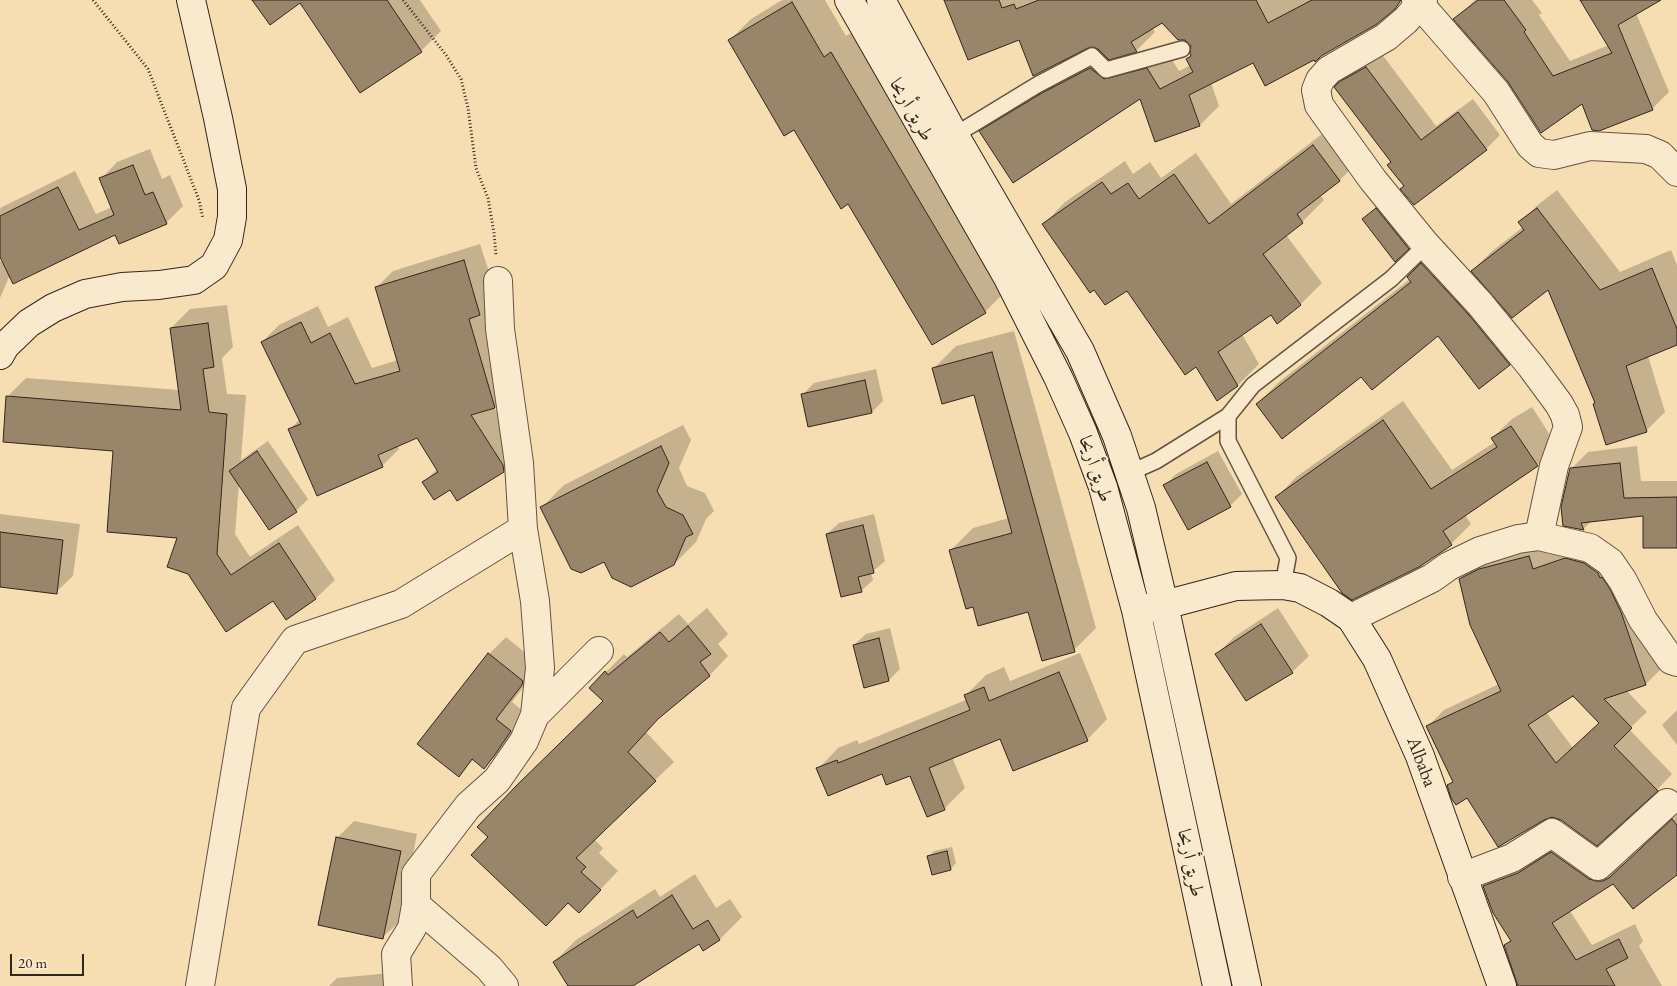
<!DOCTYPE html>
<meta charset="utf-8">
<style>
body{margin:0}
#map{position:relative;width:1677px;height:986px;overflow:hidden;background:#f7deb2;font-family:"EB Garamond",serif}
canvas{display:block}
.scale{position:absolute;left:10px;top:954px;width:74px;height:22px;box-sizing:border-box;border:2px solid #32251d;border-top:0;padding-left:6px;font-size:15px;line-height:18px;white-space:nowrap;color:#32251d;-webkit-text-stroke:4px #faeacd;paint-order:stroke}
</style>
<div id="map">
<canvas width="1677" height="986"></canvas>
<div class="scale">20 m</div>
</div>
<script>
const ctx = document.querySelector('canvas').getContext('2d');
ctx.lineJoin = 'round';
function paint(path, color) {
  ctx.fillStyle = color;
  ctx.fill(path, 'evenodd');
}
function poly(rows) {
  const path = new Path2D();
  for (const r of rows) {
    path.moveTo(r[0], r[1]);
    for (let i = 2; i < r.length; i += 2) path.lineTo(r[i], r[i + 1]);
  }
  return path;
}
function stroke(path, color, width, dash) {
  ctx.strokeStyle = color;
  ctx.lineWidth = width;
  ctx.lineCap = dash ? 'butt' : 'round';
  ctx.setLineDash(dash || []);
  ctx.stroke(path);
}
function label(font, color, halo, rows, align = 'center') {
  ctx.font = font + ' "EB Garamond",Amiri,serif';
  ctx.lineWidth = 4;
  ctx.setLineDash([]);
  ctx.textBaseline = 'middle';
  ctx.strokeStyle = halo;
  ctx.fillStyle = color;
  for (const [text, x, y, turn = 0] of rows) {
    ctx.save();
    ctx.translate(x, y);
    ctx.rotate((+turn || 0) * Math.PI / 180);
    ctx.textAlign = isNaN(turn) ? turn : align;
    if (halo) ctx.strokeText(text, 0, 0);
    ctx.fillText(text, 0, 0);
    ctx.restore();
  }
}
const shadow = poly([
 [253,0,420,0,441,31,421,51,300,1],
 [782,0,825,0,846,36,854,31,1007,290,985,312,932,343,848,203,729,41,751,19],
 [946,0,1402,0,1394,8,1314,59,1253,61,1211,83,1219,106,1200,125,1156,141,1141,97,981,131,1000,112,1062,75,1104,53,1093,45,1020,38],
 [1162,21,1192,46,1192,55,1188,59,1191,65,1179,71,1166,50,1124,61,1118,56,1136,51,1155,32,1152,27],
 [1475,0,1532,0,1542,13,1539,15,1570,61,1609,45,1581,0,1652,0,1636,13,1669,92,1652,109,1582,102,1509,81,1455,19],
 [1381,53,1436,126,1473,99,1500,135,1486,149,1405,186,1392,162,1336,87,1355,68],
 [1335,124,1361,159,1340,180,1320,195,1324,200,1302,222,1286,235,1322,283,1301,304,1278,322,1271,313,1242,334,1259,364,1238,385,1217,400,1196,365,1127,289,1044,224,1065,202,1125,161,1133,174,1150,162,1161,178,1196,153,1231,204],
 [150,149,162,179,170,175,183,206,166,223,116,233,10,275,0,298,0,261,4,263,0,254,0,209,2,207,75,171,96,214,112,207,101,179,117,162],
 [1557,190,1620,272,1671,250,1677,265,1677,344,1648,356,1665,412,1646,431,1594,404,1596,402,1549,288,1511,317,1531,342,1509,364,1438,335,1361,375,1257,404,1279,382,1410,279,1408,277,1444,242,1471,272,1491,252,1523,227,1520,222,1539,204],
 [1387,198,1419,237,1395,260,1364,219],
 [480,244,497,297,511,390,494,408,520,448,520,453,503,471,450,488,424,482,438,468,417,436,397,445,399,449,382,466,289,430,300,419,262,342,279,325,318,306,328,327,348,317,372,368,398,360,376,288,393,271],
 [227,305,233,347,222,358,227,394,246,395,241,460,268,441,308,499,296,511,269,529,239,484,235,534,250,557,298,525,335,580,316,598,286,618,273,599,226,630,178,537,114,450,7,397,26,378,179,390,171,328,190,309],
 [1014,331,1096,628,1074,650,1029,611,973,606,951,550,973,528,1009,518,975,394,934,368,956,346],
 [876,369,883,401,872,412,803,394,814,383],
 [1403,401,1452,470,1495,442,1492,438,1512,419,1532,407,1557,446,1537,465,1465,515,1471,524,1451,544,1419,566,1277,497,1296,477],
 [683,425,691,440,679,468,687,486,705,493,714,511,706,519,696,542,674,564,604,560,542,507,564,485],
 [1637,446,1641,481,1677,481,1677,547,1644,515,1592,521,1583,529,1565,525,1571,469,1588,452],
 [1218,451,1242,494,1230,506,1188,528,1165,485,1176,474],
 [0,514,80,524,73,576,56,592,0,585],
 [874,514,885,561,871,573,873,580,861,591,827,534,839,523],
 [1545,541,1549,554,1582,543,1600,547,1662,668,1646,684,1626,690,1647,712,1629,729,1672,774,1657,790,1562,819,1467,797,1449,786,1453,781,1428,726,1444,710,1499,684,1460,579,1476,563],
 [1573,695,1600,722,1573,748,1546,712],
 [707,608,728,634,718,644,728,656,710,675,664,713,646,732,674,762,594,839,603,848,599,853,618,871,597,893,489,837,608,698,606,672,624,654,627,657,679,614,688,624],
 [1278,608,1309,656,1292,672,1217,654,1234,637],
 [890,628,900,669,889,680,854,645,866,634],
 [506,637,539,664,539,667,512,702,527,714,501,750,484,767,474,759,459,775,489,654],
 [1080,653,1107,719,1087,740,1000,737,952,757,965,788,944,809,911,774,818,769,838,748,857,740,859,744,968,699,966,695,986,675,1004,667,1010,681],
 [1677,710,1677,745,1662,725],
 [1677,815,1677,873,1614,882,1570,911,1592,945,1635,924,1643,941,1639,946,1662,986,1520,986,1506,946,1511,940,1484,886,1500,870,1568,837,1611,866,1619,866,1626,862],
 [354,821,417,834,400,921,383,937,337,838],
 [952,847,956,863,951,869,933,873,929,856,934,851],
 [695,874,716,908,730,899,742,917,720,939,704,949,699,942,631,986,570,986,554,962,576,940,655,889,660,897],
 [391,973,393,986,329,986,337,978]
]);
const building = poly([
 [252,0,387,0,422,52,360,93,300,3,270,25,252,0],
 [944,0,999,0,1002,8,1014,4,1016,9,1039,0,1256,0,1268,23,1312,0,1401,0,1395,9,1377,24,1321,56,1315,62,1314,60,1265,86,1253,63,1189,95,1200,126,1155,142,1140,99,1013,183,979,131,1042,93,1090,68,1104,79,1147,68,1160,89,1193,72,1186,59,1191,56,1190,54,1191,46,1185,40,1178,40,1162,23,1131,42,1137,52,1109,60,1098,49,1093,47,1088,48,1033,76,1019,40,968,60,944,0],
 [1478,0,1504,0,1526,30,1524,32,1553,76,1612,53,1580,0,1661,0,1618,25,1653,110,1599,131,1592,130,1582,104,1541,133,1508,82,1453,19,1478,0],
 [792,2,824,57,831,52,986,313,932,345,848,204,841,209,794,130,784,136,728,40,792,2],
 [1366,67,1421,140,1458,112,1487,150,1414,205,1400,189,1404,186,1387,165,1391,162,1334,87,1339,82,1366,67],
 [1313,145,1340,181,1297,214,1303,223,1263,254,1301,305,1277,324,1271,315,1218,352,1238,386,1217,401,1196,367,1185,375,1127,291,1105,305,1094,290,1090,293,1042,224,1102,182,1111,194,1128,183,1139,199,1174,174,1209,224,1313,145],
 [133,165,145,195,153,192,167,224,119,244,115,235,13,284,0,257,0,216,58,187,79,230,114,215,99,178,133,165],
 [1376,208,1409,249,1395,262,1362,219,1376,208],
 [1537,208,1600,290,1652,268,1677,329,1677,345,1626,366,1647,432,1606,445,1593,404,1595,403,1548,290,1512,318,1471,271,1524,230,1518,222,1537,208],
 [464,260,480,315,469,319,495,408,471,415,503,465,504,472,457,501,450,490,434,500,422,482,438,472,417,438,378,455,383,467,317,496,288,429,301,424,261,342,301,322,311,343,330,333,355,384,400,371,375,287,464,260],
 [1421,263,1469,315,1510,365,1479,389,1438,336,1372,390,1361,377,1282,439,1256,404,1411,282,1407,277,1421,263],
 [208,323,214,367,203,369,209,412,227,414,217,554,231,575,279,543,316,599,286,620,273,601,226,632,188,574,167,567,177,538,107,532,113,451,3,442,6,396,181,410,170,328,208,323],
 [992,352,1075,652,1042,661,1028,612,978,626,973,607,966,609,949,550,1012,533,974,395,942,404,932,368,992,352],
 [865,380,872,413,808,427,801,394,865,380],
 [1383,420,1431,489,1497,447,1491,438,1511,426,1538,466,1443,531,1452,545,1419,567,1352,600,1342,593,1275,497,1383,420],
 [661,446,669,463,657,491,666,507,683,515,693,534,686,537,674,565,631,587,612,578,604,562,581,573,571,569,540,507,661,446],
 [257,451,297,512,269,530,229,471,257,451],
 [1207,462,1231,507,1188,530,1163,485,1207,462],
 [1620,463,1624,498,1677,497,1677,548,1643,548,1643,516,1581,523,1584,530,1563,526,1561,507,1570,468,1620,463],
 [863,525,874,573,858,577,862,592,841,597,826,534,863,525],
 [0,532,63,540,57,594,0,587,0,532],
 [1529,556,1533,569,1565,558,1584,563,1598,573,1600,578,1602,577,1610,589,1621,612,1646,685,1604,699,1632,728,1614,746,1658,791,1597,846,1561,820,1552,817,1544,820,1498,847,1467,798,1456,805,1451,798,1447,785,1453,782,1426,726,1501,691,1470,625,1459,579,1479,569,1529,556],
 [1573,696,1599,723,1556,763,1528,725,1573,696],
 [1261,624,1293,673,1246,701,1215,654,1261,624],
 [688,626,711,654,700,662,710,676,658,719,628,752,656,781,576,858,586,867,581,872,601,890,579,913,568,903,546,926,471,855,488,837,477,827,516,786,603,701,589,688,605,671,608,675,660,632,669,642,688,626],
 [879,638,889,681,864,688,853,645,879,638],
 [488,653,523,681,522,685,496,719,511,731,494,756,484,769,472,759,459,777,417,744,488,653],
 [1059,672,1088,741,1013,771,1000,739,929,768,945,810,927,817,910,776,886,785,882,774,828,796,816,768,837,760,838,763,970,710,964,695,984,687,989,701,1059,672],
 [1672,819,1677,825,1677,875,1633,909,1613,884,1552,923,1576,960,1619,939,1628,958,1606,969,1615,986,1518,986,1504,945,1511,941,1493,913,1483,886,1518,873,1551,852,1589,879,1596,881,1603,881,1609,878,1672,819],
 [336,837,401,851,383,939,318,925,336,837],
 [947,851,951,870,932,875,927,856,947,851],
 [672,895,693,929,708,920,720,940,703,951,699,944,633,986,568,986,553,962,633,910,637,918,672,895]
]);
const path = poly([
 [93,0,148,69,199,200,203,219],
 [403,0,446,55,461,79,468,108,476,168,488,198,494,233,496,255]
]);
const lane = poly([
 [955,135,1037,85,1092,56,1106,70,1182,49],
 [1129,473,1156,461,1228,416],
 [1283,585,1288,558,1228,441,1228,416,1253,385,1391,279,1426,245]
]);
const street = poly([
 [1416,0,1496,92,1530,145,1539,153,1554,155,1590,146,1646,149,1660,155,1677,172],
 [498,281,500,329,519,463,523,529,535,601,540,668,535,715],
 [1539,536,1590,548,1610,562,1623,581,1643,620,1671,660,1677,662],
 [1351,618,1402,593,1432,578,1449,566,1480,551,1518,539,1539,536,1554,466,1568,427,1565,415,1559,404,1531,366,1481,305,1426,245,1373,180,1319,105,1316,90,1320,80,1329,70,1386,37,1406,20,1423,0],
 [1462,877,1512,858,1552,833,1598,866,1667,803],
 [200,986,246,708,295,640,401,604,523,529],
 [398,986,396,954,412,928,416,905],
 [504,986,489,968,416,905,416,874,468,806,497,780,524,741,535,715,599,651]
]);
const secondary = poly([
 [849,0,1007,276,1058,377,1083,433,1103,487,1136,610,1217,986],
 [881,0,948,124,1080,351,1117,436,1141,508,1164,605,1247,986],
 [0,355,5,346,29,323,53,308,85,294,122,287,159,285,194,280,214,266,228,240,232,217,232,189,218,118,191,0],
 [1148,608,1164,605,1236,586,1283,585,1300,588,1329,603,1351,618,1377,659,1420,756,1502,986]
]);
const streetNames = [
 ["طريق أريحا",911,110,60],
 ["طريق أريحا",1095,469,71],
 ["Albaba",1421,762,69],
 ["طريق أريحا",1190,863,78]
];
paint(shadow, '#0003');
paint(building, '#98856a');
stroke(building, '#32251d', 1);
stroke(lane, '#635342', 18);
stroke(street, '#635342', 30);
stroke(secondary, '#32251d', 30);
stroke(path, '#32251d', 3, [1, 2.5]);
stroke(lane, '#faeacd', 15);
stroke(street, '#faeacd', 28);
stroke(secondary, '#faeacd', 28);
label('19px', '#32251d', '#faeacd', streetNames);
</script>
